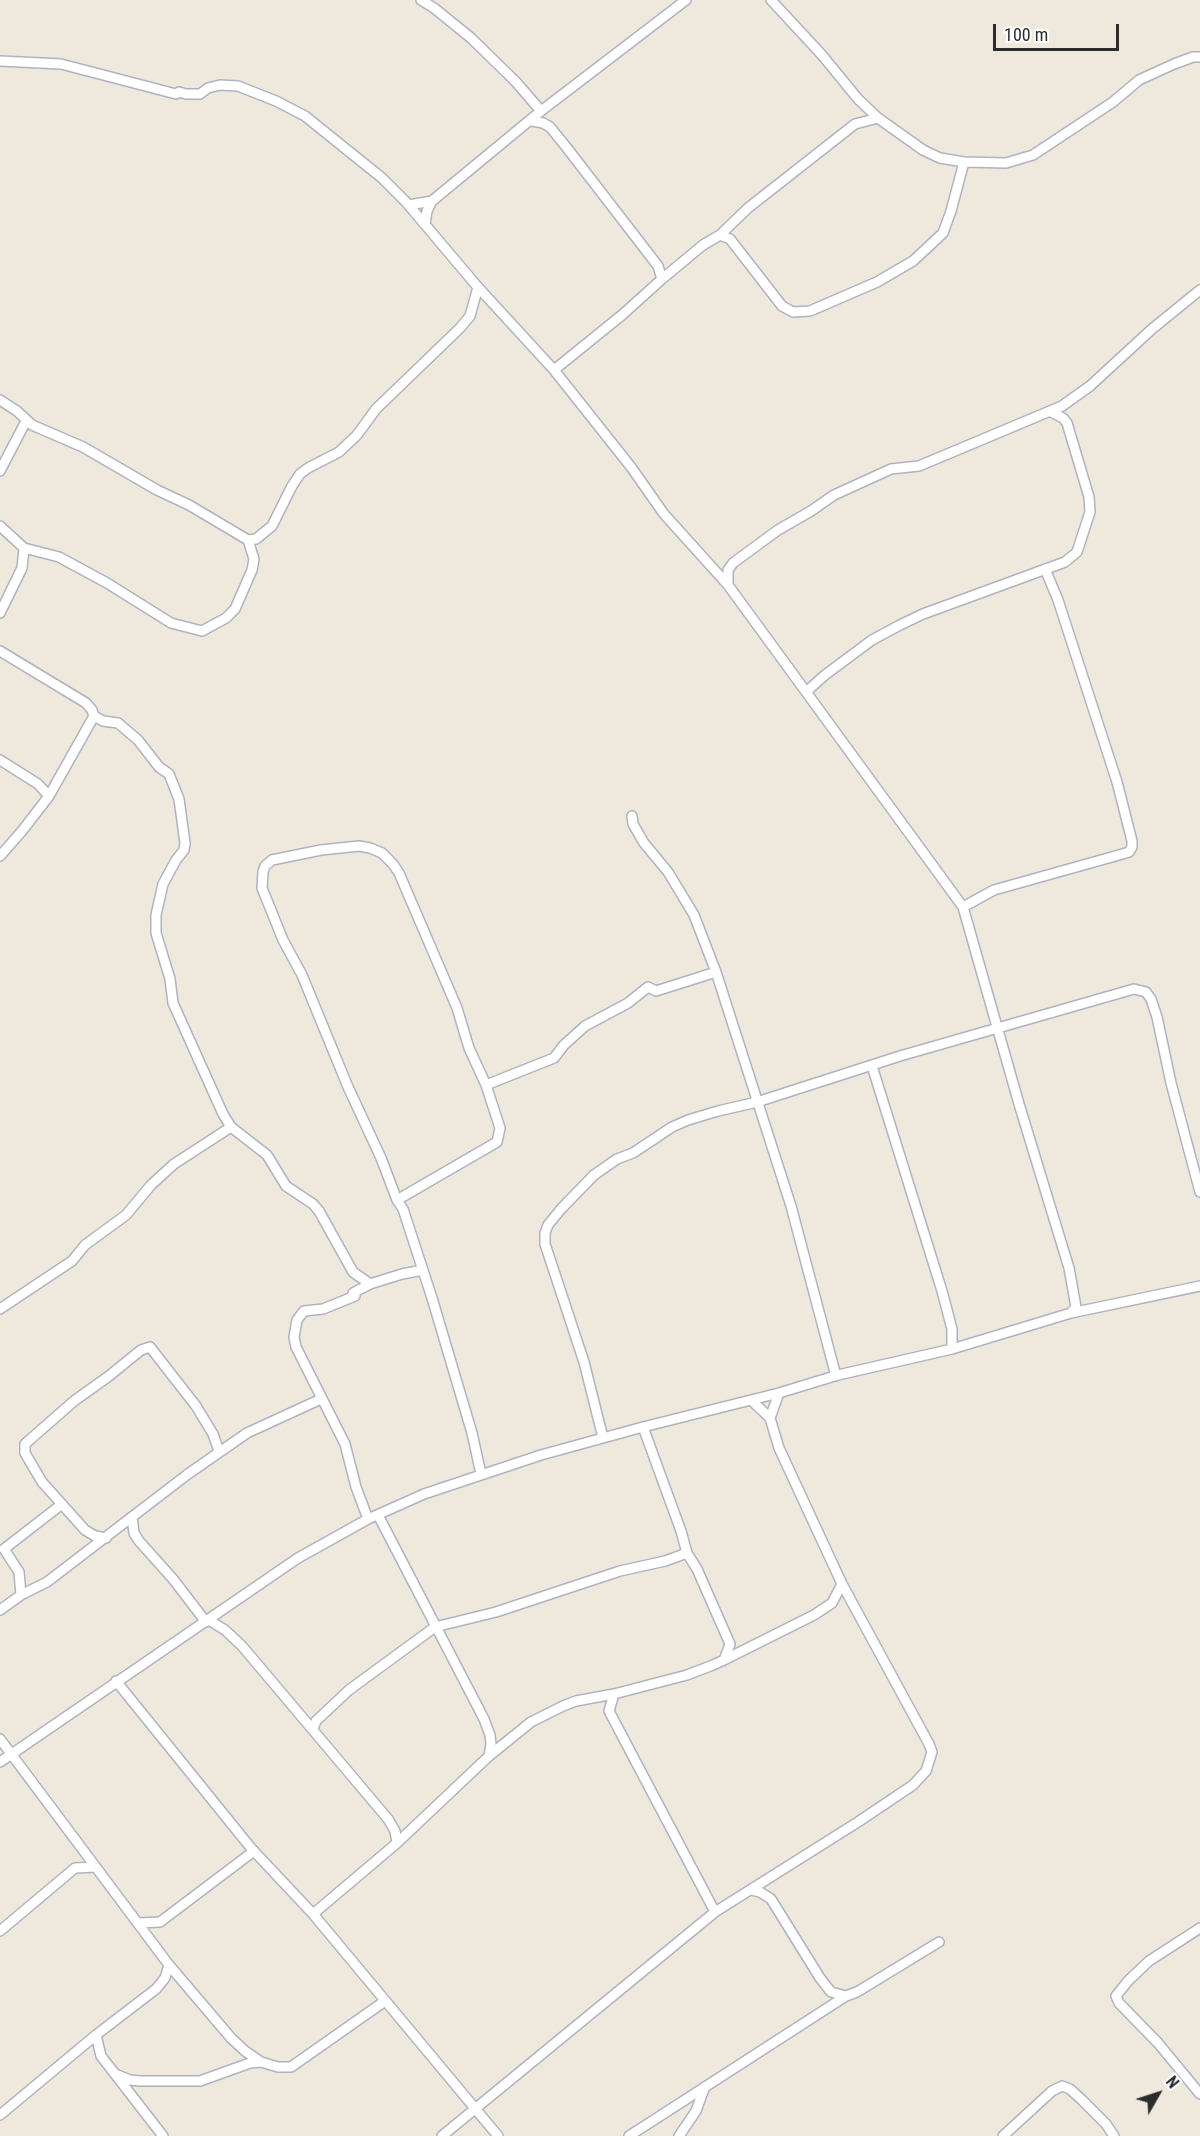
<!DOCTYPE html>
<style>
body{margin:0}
#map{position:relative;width:1200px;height:2136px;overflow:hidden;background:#efe9dd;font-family:"Roboto Condensed",sans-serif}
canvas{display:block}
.north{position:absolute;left:1128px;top:2064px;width:60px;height:60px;-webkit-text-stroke:4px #fff;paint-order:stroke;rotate:51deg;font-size:16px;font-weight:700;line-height:24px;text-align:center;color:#2c2c2c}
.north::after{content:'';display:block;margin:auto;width:21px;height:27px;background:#2c2c2c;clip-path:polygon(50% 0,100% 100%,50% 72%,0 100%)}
.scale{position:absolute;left:993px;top:24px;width:126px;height:27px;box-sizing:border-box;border:3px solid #2c2c2c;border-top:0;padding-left:8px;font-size:18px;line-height:21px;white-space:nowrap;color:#2c2c2c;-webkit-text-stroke:4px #fff;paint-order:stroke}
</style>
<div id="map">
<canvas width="1200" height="2136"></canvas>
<div class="north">N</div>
<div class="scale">100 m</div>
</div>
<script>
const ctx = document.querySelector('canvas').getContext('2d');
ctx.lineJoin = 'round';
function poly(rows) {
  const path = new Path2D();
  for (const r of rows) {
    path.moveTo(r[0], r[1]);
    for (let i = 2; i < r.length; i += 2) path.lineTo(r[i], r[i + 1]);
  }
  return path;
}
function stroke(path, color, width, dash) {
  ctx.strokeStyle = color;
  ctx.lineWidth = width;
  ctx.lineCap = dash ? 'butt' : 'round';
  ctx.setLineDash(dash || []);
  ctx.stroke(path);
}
const minor = poly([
 [421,0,434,8,471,38,516,82,541,111],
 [771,0,822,55,858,99,878,118,923,150,940,158,964,162,1006,163,1033,155,1113,102,1139,80,1174,64,1193,57,1200,57],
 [0,61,61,64,176,94,179,92,186,94,200,94,208,88,220,85,238,86,276,101,305,116,382,178,406,202,476,285,554,370,631,467,664,514,728,585,963,907,1019,1104,1069,1268,1076,1307,1071,1313,952,1349,838,1375,779,1393,643,1427,541,1455,424,1494,368,1519,298,1558,0,1762],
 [532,121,543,123,550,127,567,148,658,266,662,279],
 [409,205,432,201],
 [425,224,427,211,432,201,541,111,686,0],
 [720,235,748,208,855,124,878,118],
 [554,370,622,315,662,279,703,245,720,235,730,239,782,306,793,312,810,311,877,282,913,261,943,233,951,211,964,162],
 [0,400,17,411,32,425,83,447,157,490,189,505,248,540,256,539,272,526,292,486,300,474,308,468,339,452,357,435,376,409,460,328,470,316,478,287],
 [0,471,26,421],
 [0,526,24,548,59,557,107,583,171,623,202,631,226,618,235,609,252,570,254,559,248,540],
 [728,585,728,570,733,563,778,530,811,511,834,495,891,469,919,466,1062,406,1090,386,1152,329,1200,290],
 [0,613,22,568,24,548],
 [0,651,86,703,92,710,94,716,49,796,22,831,0,856],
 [807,691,825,675,872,640,900,625,923,614,1065,562,1077,552,1090,512,1089,497,1067,423,1063,418,1051,412],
 [94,716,103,721,118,723,138,740,159,767,169,774,179,799,185,843,184,850,176,860,163,884,156,915,156,933,170,979,173,1003,223,1114,231,1127,267,1155,286,1186,313,1204,319,1211,353,1272,370,1284],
 [0,760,38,784,49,796],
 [632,816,633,824,644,843,668,872,694,915,716,972,791,1206,836,1376],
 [963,907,994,890,1119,855,1129,852,1132,847,1132,841,1117,782,1058,600,1045,569],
 [872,1066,942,1291,952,1329,952,1349],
 [486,1085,554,1058,564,1045,585,1026,628,1003,648,987,656,991,716,972],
 [397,1200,497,1142,500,1128,486,1085,469,1048,457,1008,399,873,393,864,382,853,370,848,359,846,321,850,272,860,265,866,263,872,262,888,283,940,302,975,348,1087,381,1158,397,1200,403,1209,432,1298,472,1433,481,1474],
 [0,1309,72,1261,85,1245,126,1215,151,1185,174,1164,231,1127],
 [1071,1313,1200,1286],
 [751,1400,770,1418],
 [643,1427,681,1531,687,1553,697,1569,730,1644,724,1660,713,1665,687,1675,614,1694,609,1711,715,1912],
 [603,1438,584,1362,545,1244,545,1233,548,1225,561,1209,594,1175,617,1159,633,1153,672,1127,688,1120,718,1111,757,1102,900,1056,1134,989,1146,992,1151,999,1157,1017,1171,1083,1200,1192],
 [378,1515,484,1719,490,1735,491,1744,489,1756,397,1843],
 [132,1517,134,1533,139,1541,173,1579,206,1622],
 [368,1519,356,1487,345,1444,296,1347,294,1337,297,1320,304,1311,323,1309,355,1296,353,1293,370,1284,402,1274,423,1270],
 [106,1538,95,1536,85,1530,42,1482,25,1453,25,1444,74,1401,109,1376,141,1350,150,1347,196,1406,213,1434,219,1451],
 [21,1595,19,1572,4,1549,62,1504],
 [0,1610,21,1595,47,1582,188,1474,247,1433,321,1399],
 [209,1620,225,1630,242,1646,388,1819,395,1831,397,1843,313,1914],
 [724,1660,814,1615,832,1603,842,1584],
 [116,1681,251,1848,313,1914,498,2136],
 [313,1729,316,1721,349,1690,435,1627,496,1612,620,1571,665,1561,687,1553],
 [0,1739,169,1965,165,1978,156,1989,96,2035,0,2115],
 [489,1756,531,1722,563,1706,576,1701,614,1694],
 [751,1890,760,1892,771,1899,820,1978,831,1992,846,1996],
 [139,1923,160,1922,254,1851],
 [1200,1928,1149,1961,1128,1981,1116,1996,1119,2003,1158,2043,1200,2094],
 [0,1931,75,1868,95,1867],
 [169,1965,231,2038,245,2051,261,2062],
 [96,2035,101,2056,163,2136],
 [115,2074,130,2080,140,2081,200,2081,250,2063,261,2062,278,2067,291,2067,385,2001],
 [442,2136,715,1912,858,1822,913,1785,926,1771,932,1752,929,1744,842,1584,779,1448,770,1418,779,1393],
 [629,2136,846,1996,857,1992,939,1942],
 [679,2136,696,2111,704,2089],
 [1003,2136,1052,2091,1062,2086,1070,2089,1082,2100,1106,2124,1114,2136]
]);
stroke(minor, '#b1b2c1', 12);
stroke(minor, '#fff', 9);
</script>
